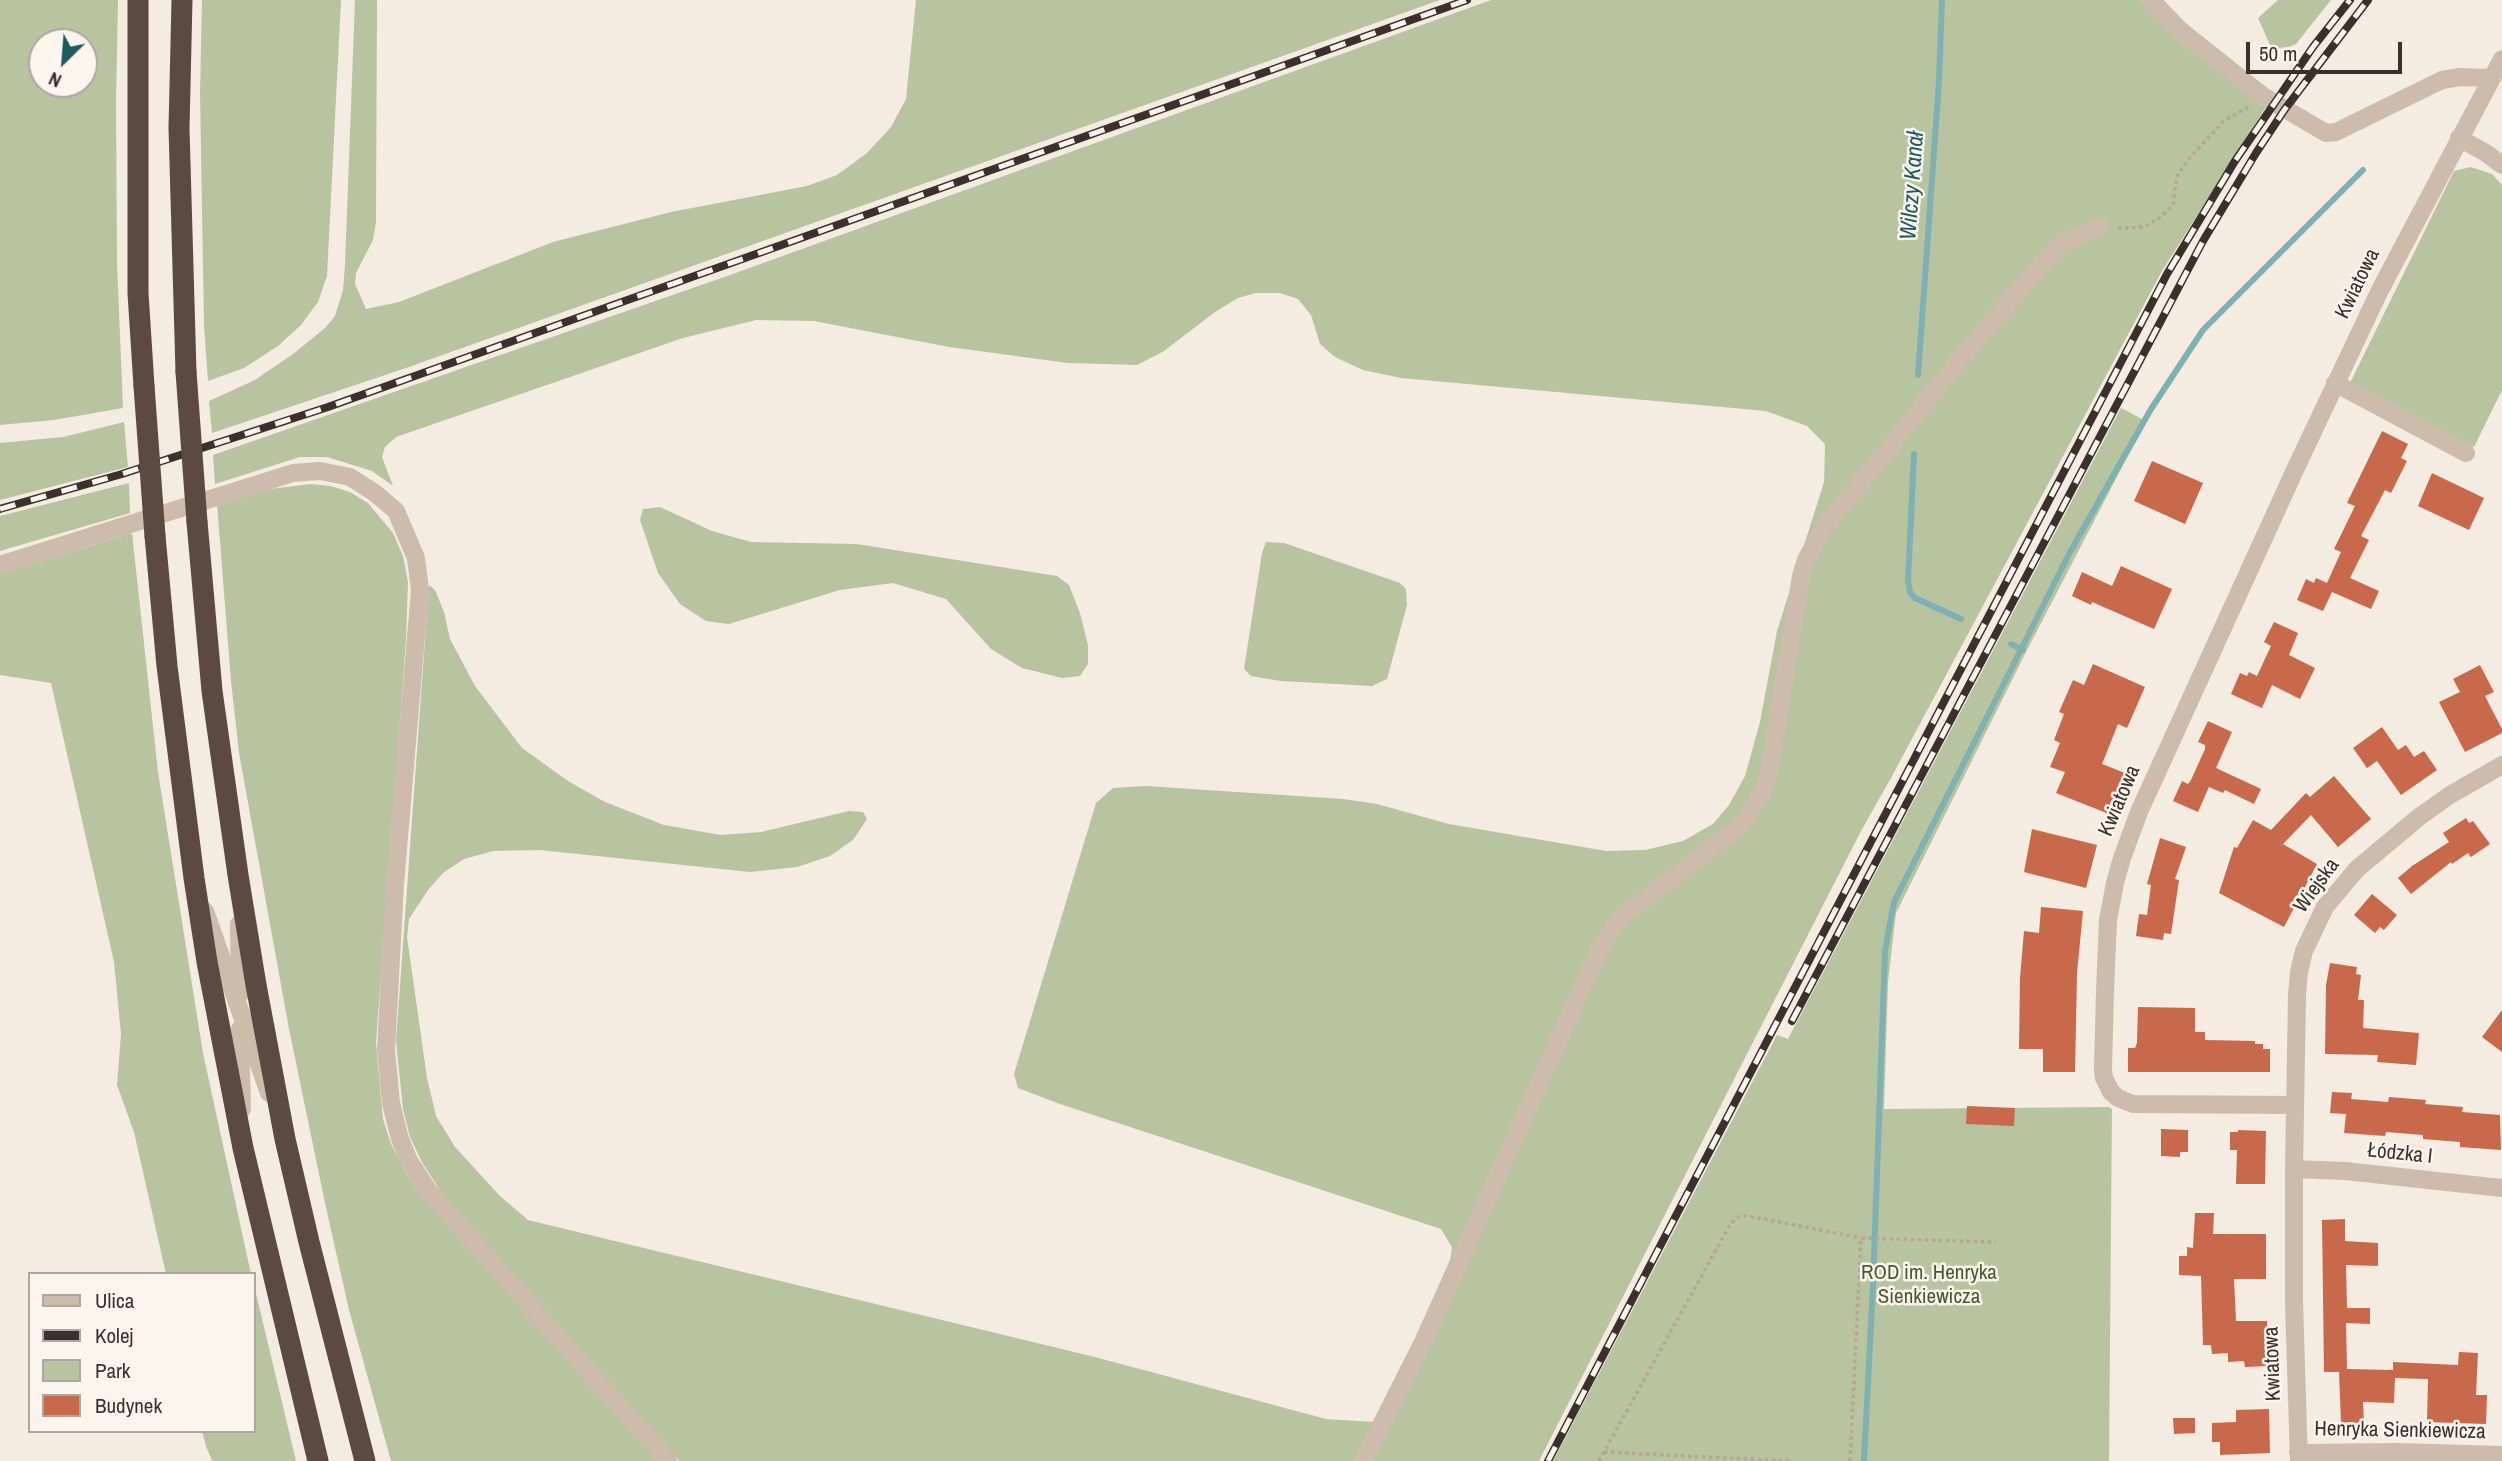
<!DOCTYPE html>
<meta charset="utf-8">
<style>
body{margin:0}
#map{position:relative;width:2502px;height:1461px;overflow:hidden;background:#f4ebe1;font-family:"Archivo Narrow",sans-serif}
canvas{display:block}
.legend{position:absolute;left:28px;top:1272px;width:228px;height:161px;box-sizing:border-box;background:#fbf5ee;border:2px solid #aea6a0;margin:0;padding:9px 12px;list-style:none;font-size:21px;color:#3b302b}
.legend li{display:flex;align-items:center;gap:14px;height:35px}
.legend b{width:35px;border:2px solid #aea6a0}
.north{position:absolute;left:28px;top:28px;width:70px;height:70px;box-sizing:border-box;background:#fbf5ee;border:2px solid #aea6a0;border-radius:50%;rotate:205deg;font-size:19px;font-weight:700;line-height:28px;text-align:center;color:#3b302b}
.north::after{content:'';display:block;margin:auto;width:24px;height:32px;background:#1f5a5e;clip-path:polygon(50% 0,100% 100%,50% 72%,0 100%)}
.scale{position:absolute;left:2246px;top:42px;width:156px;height:32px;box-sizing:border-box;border:4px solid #3b302b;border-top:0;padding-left:9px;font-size:21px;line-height:24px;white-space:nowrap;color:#3b302b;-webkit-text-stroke:5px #fbf5ee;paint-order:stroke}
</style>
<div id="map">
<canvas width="2502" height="1461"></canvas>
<ul class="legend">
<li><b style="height:9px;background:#cdbbac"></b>Ulica</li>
<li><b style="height:9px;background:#3b302b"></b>Kolej</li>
<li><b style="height:19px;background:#b8c4a0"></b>Park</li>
<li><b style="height:19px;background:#c8694b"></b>Budynek</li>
</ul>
<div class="north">N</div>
<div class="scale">50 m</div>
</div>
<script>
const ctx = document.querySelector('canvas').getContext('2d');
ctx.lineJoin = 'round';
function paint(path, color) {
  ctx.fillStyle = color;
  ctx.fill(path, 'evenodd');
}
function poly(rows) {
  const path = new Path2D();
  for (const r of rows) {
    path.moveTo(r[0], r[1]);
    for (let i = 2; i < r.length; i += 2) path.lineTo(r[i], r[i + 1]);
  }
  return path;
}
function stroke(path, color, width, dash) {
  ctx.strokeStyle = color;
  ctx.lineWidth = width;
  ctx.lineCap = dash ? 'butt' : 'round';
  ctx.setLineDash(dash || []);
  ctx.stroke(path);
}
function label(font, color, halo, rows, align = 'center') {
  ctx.font = font + ' "Archivo Narrow",sans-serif';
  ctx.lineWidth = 5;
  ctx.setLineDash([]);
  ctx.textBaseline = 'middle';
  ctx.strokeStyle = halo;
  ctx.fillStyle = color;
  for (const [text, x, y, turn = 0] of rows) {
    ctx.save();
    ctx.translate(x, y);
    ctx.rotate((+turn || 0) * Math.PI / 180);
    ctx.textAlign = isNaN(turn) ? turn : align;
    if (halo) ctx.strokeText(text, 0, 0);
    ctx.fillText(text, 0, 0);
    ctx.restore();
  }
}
const green = poly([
 [0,0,118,0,116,101,117,263,123,408,54,420,0,425],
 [84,42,84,84,42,84,42,42],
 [202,0,341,0,327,276,318,302,301,325,278,346,244,368,208,381,204,326,200,94],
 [355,0,377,0,376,222,373,240,356,273,355,284,366,309,399,302,553,242,671,212,807,186,837,175,867,153,891,127,906,99,916,0,1440,0,406,368,212,433,209,401,255,380,293,354,325,328,335,316,343,290,345,265],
 [1491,0,2141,0,2178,40,2266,107,2162,271,1891,778,1861,831,1539,1461,679,1461,447,1201,423,1164,410,1137,403,1109,396,1041,429,585,435,590,444,612,450,639,475,686,522,748,568,781,605,802,664,825,721,835,761,832,849,811,863,812,867,819,853,840,830,856,797,867,750,872,540,850,493,851,464,859,443,873,428,890,409,919,407,937,427,1078,436,1116,455,1147,500,1196,528,1220,1095,1357,1326,1419,1375,1422,1449,1269,1452,1247,1441,1229,1060,1104,1018,1088,1014,1074,1096,803,1113,788,1146,786,1343,799,1377,804,1449,824,1606,851,1645,850,1683,841,1713,824,1729,805,1745,776,1760,722,1777,631,1824,482,1825,444,1807,426,1766,411,1401,378,1363,370,1335,357,1320,344,1311,315,1298,299,1280,293,1256,293,1238,298,1215,312,1164,351,1137,365,1068,363,949,347,814,321,756,320,683,338,396,437,385,447,382,457,393,486,372,471,327,457,300,457,215,484,213,455,730,275],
 [2278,0,2331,0,2296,44,2283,49,2270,45,2258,18],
 [2471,167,2492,174,2502,185,2502,390,2474,447,2350,383,2454,171],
 [2121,408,2146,421,2026,652,1896,913,1888,982,1884,1109,2109,1107,2112,1109,2109,1461,1553,1461,1777,1035,1788,1039],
 [124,422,128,467,0,500,0,443,63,437],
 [129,483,130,513,0,551,0,516],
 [310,484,331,486,350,492,368,503,393,533,403,556,408,582,406,640,376,1043,383,1119,391,1144,405,1172,422,1196,657,1461,391,1461,349,1310,325,1203,289,1029,239,753,231,681,217,504,271,489],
 [660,507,712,531,751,542,857,544,1057,576,1069,585,1080,613,1088,645,1088,664,1080,676,1062,678,1022,668,991,649,946,599,893,583,840,590,729,624,706,621,680,604,658,573,640,520,643,509],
 [132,533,158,772,203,1053,251,1274,166,1274,134,1132,117,1085,121,1034,114,962,51,683,0,675,0,574],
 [1266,542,1284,543,1400,583,1406,589,1407,605,1387,679,1372,686,1281,681,1251,676,1244,669,1262,553],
 [254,1285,296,1461,212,1461,206,1446,202,1431,254,1431]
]);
const stream = poly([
 [1918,375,1939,81,1942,0],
 [1914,454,1908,581,1910,592,1915,598,1961,619],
 [2011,644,2023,650],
 [1864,1461,1873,1285,1885,951,1894,902,2070,552,2151,409,2203,330,2363,170]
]);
const building = poly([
 [2382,431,2408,444,2401,458,2407,461,2391,493,2385,490,2361,536,2369,540,2350,578,2379,591,2371,609,2332,592,2323,611,2297,600,2306,579,2314,583,2316,578,2327,583,2341,552,2334,549,2355,506,2347,503],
 [2152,461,2203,483,2185,524,2134,501],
 [2432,473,2484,498,2469,530,2418,506],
 [2121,566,2172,589,2154,629,2092,602,2091,605,2072,596,2082,572,2112,586],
 [2274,622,2298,633,2289,655,2315,668,2300,699,2272,685,2262,708,2231,694,2240,673,2247,676,2249,672,2257,676,2271,646,2264,642],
 [2093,664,2145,687,2127,728,2118,724,2102,764,2125,773,2109,814,2056,793,2065,772,2050,767,2060,743,2054,740,2064,714,2059,712,2073,680,2084,685],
 [2480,665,2494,692,2485,696,2502,729,2502,733,2465,752,2439,702,2460,692,2453,679],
 [2208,721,2232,732,2216,768,2261,789,2254,804,2225,790,2223,793,2209,787,2198,812,2173,801,2182,781,2188,784,2191,780,2205,749,2205,745,2198,742],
 [2382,727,2398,750,2406,745,2414,757,2424,751,2437,770,2401,795,2377,761,2367,768,2353,748],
 [2334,776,2371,819,2338,847,2311,815,2283,844,2317,864,2284,927,2219,893,2234,847,2237,848,2253,820,2271,830,2306,793,2310,797],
 [2466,818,2469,823,2473,821,2490,844,2471,857,2468,853,2452,864,2451,862,2411,894,2398,878,2412,866,2449,842,2443,833],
 [2032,829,2097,845,2086,888,2024,872],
 [2160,838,2186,847,2175,879,2179,880,2171,934,2164,933,2163,940,2136,936,2139,914,2147,915,2151,885,2147,884],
 [2372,894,2397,915,2384,930,2380,927,2375,933,2354,915],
 [2041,907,2083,911,2077,973,2075,1072,2043,1072,2043,1049,2019,1049,2020,978,2024,931,2039,933],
 [2330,963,2357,967,2356,974,2361,975,2358,1000,2364,1000,2363,1028,2419,1033,2416,1065,2377,1062,2378,1055,2325,1054,2326,985],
 [2138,1007,2195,1008,2195,1032,2205,1032,2205,1040,2255,1041,2255,1044,2263,1044,2263,1049,2270,1049,2270,1072,2128,1072,2128,1048,2135,1048,2137,1043],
 [2502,1010,2502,1052,2482,1037],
 [2332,1092,2352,1093,2351,1099,2388,1102,2389,1097,2426,1100,2425,1104,2463,1107,2462,1112,2500,1115,2501,1150,2460,1147,2460,1142,2423,1139,2423,1135,2386,1132,2385,1136,2344,1133,2346,1114,2330,1113],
 [1967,1106,2015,1108,2014,1126,1966,1124],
 [2161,1129,2188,1130,2188,1152,2180,1152,2180,1157,2161,1156],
 [2238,1130,2266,1131,2265,1184,2236,1184,2237,1150,2230,1150,2230,1132,2238,1132],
 [2195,1213,2214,1213,2213,1234,2266,1234,2266,1279,2234,1279,2236,1321,2267,1321,2268,1366,2245,1367,2244,1361,2228,1362,2228,1353,2212,1354,2211,1345,2203,1345,2201,1276,2179,1275,2179,1256,2187,1256,2187,1247,2193,1248],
 [2345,1219,2345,1241,2378,1243,2378,1266,2346,1265,2347,1308,2370,1308,2370,1324,2346,1323,2347,1369,2393,1370,2393,1362,2458,1365,2459,1352,2478,1353,2476,1395,2487,1395,2486,1424,2427,1422,2428,1379,2395,1378,2394,1403,2363,1402,2364,1423,2341,1423,2339,1372,2324,1372,2322,1220],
 [2269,1409,2270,1453,2220,1455,2220,1442,2212,1442,2212,1423,2236,1422,2236,1410],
 [2173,1418,2195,1418,2195,1433,2174,1434]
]);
const path = poly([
 [2118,228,2144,227,2162,216,2173,205,2177,176,2186,162,2224,121,2248,107],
 [1604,1452,1790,1461],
 [1599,1461,1731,1223,1740,1216,1748,1216,1861,1238],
 [1850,1461,1861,1238,1996,1242]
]);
const minor = poly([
 [2151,0,2180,30,2263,96,2326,133,2336,132,2442,80,2460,77,2491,78],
 [2459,138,2486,153,2502,165],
 [2335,383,2466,453],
 [0,565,293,473,320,471,350,477,375,493,396,511,416,558,420,590,395,884,386,1050,391,1103,400,1139,409,1161,428,1190,668,1461],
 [205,911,269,1093],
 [239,924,240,994],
 [240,1029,242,1109],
 [2295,1105,2133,1104,2118,1098,2111,1092,2104,1078,2103,1069,2105,991,2108,920,2115,883,2122,858,2139,812,2294,472,2379,292,2502,59],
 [2294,1169,2345,1171,2502,1188],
 [2298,1453,2397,1452,2502,1455],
 [1363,1461,1424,1340,1600,948,1620,918,1731,833,1744,821,1762,793,1769,774,1801,576,1806,560,1822,530,1976,340,2046,259,2064,242,2099,227],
 [2299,1461,2294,1303,2294,1169,2297,995,2299,972,2304,951,2325,907,2357,869,2419,817,2450,795,2502,765]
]);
const highway = poly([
 [138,0,138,293,144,386],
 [182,0,179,128,186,372],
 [197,522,212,691,238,875,256,985,285,1139,309,1242,365,1461],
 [155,536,167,666,194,878,207,962,243,1148,318,1461]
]);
const rail = poly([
 [0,509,122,474,328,407,1467,0],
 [1792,1021,2203,241,2256,153,2285,109,2368,0],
 [1548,1461,2167,274,2235,161,2313,47,2350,0]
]);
const highwayBridge = poly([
 [186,372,197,522],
 [144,386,155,536]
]);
const streetNames = [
 ["Kwiatowa",2358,284,-64],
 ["Kwiatowa",2120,801,-67],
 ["Wiejska",2317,886,-54],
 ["Łódzka I",2400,1154,6],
 ["Kwiatowa",2273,1364,-92],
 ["Henryka Sienkiewicza",2400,1431,1]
];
const parkNames = [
 ["ROD im. Henryka",1929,1273],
 ["Sienkiewicza",1929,1297]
];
const waterNames = [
 ["Wilczy Kanał",1913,186,-86]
];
paint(green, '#b8c4a0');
stroke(stream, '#7fb0b2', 6);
paint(building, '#c8694b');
stroke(path, '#b9a596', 3.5, [3.5, 3.5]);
stroke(minor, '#cdbbac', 18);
stroke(highway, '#5c4a42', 21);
stroke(rail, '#3b302b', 8);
stroke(rail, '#fbf5ee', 5, [16]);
stroke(highwayBridge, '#5c4a42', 21);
label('21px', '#3b302b', '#fbf5ee', streetNames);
label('21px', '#4a5a2e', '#fbf5ee', parkNames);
label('italic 23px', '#1f5a5e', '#fbf5ee', waterNames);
</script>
